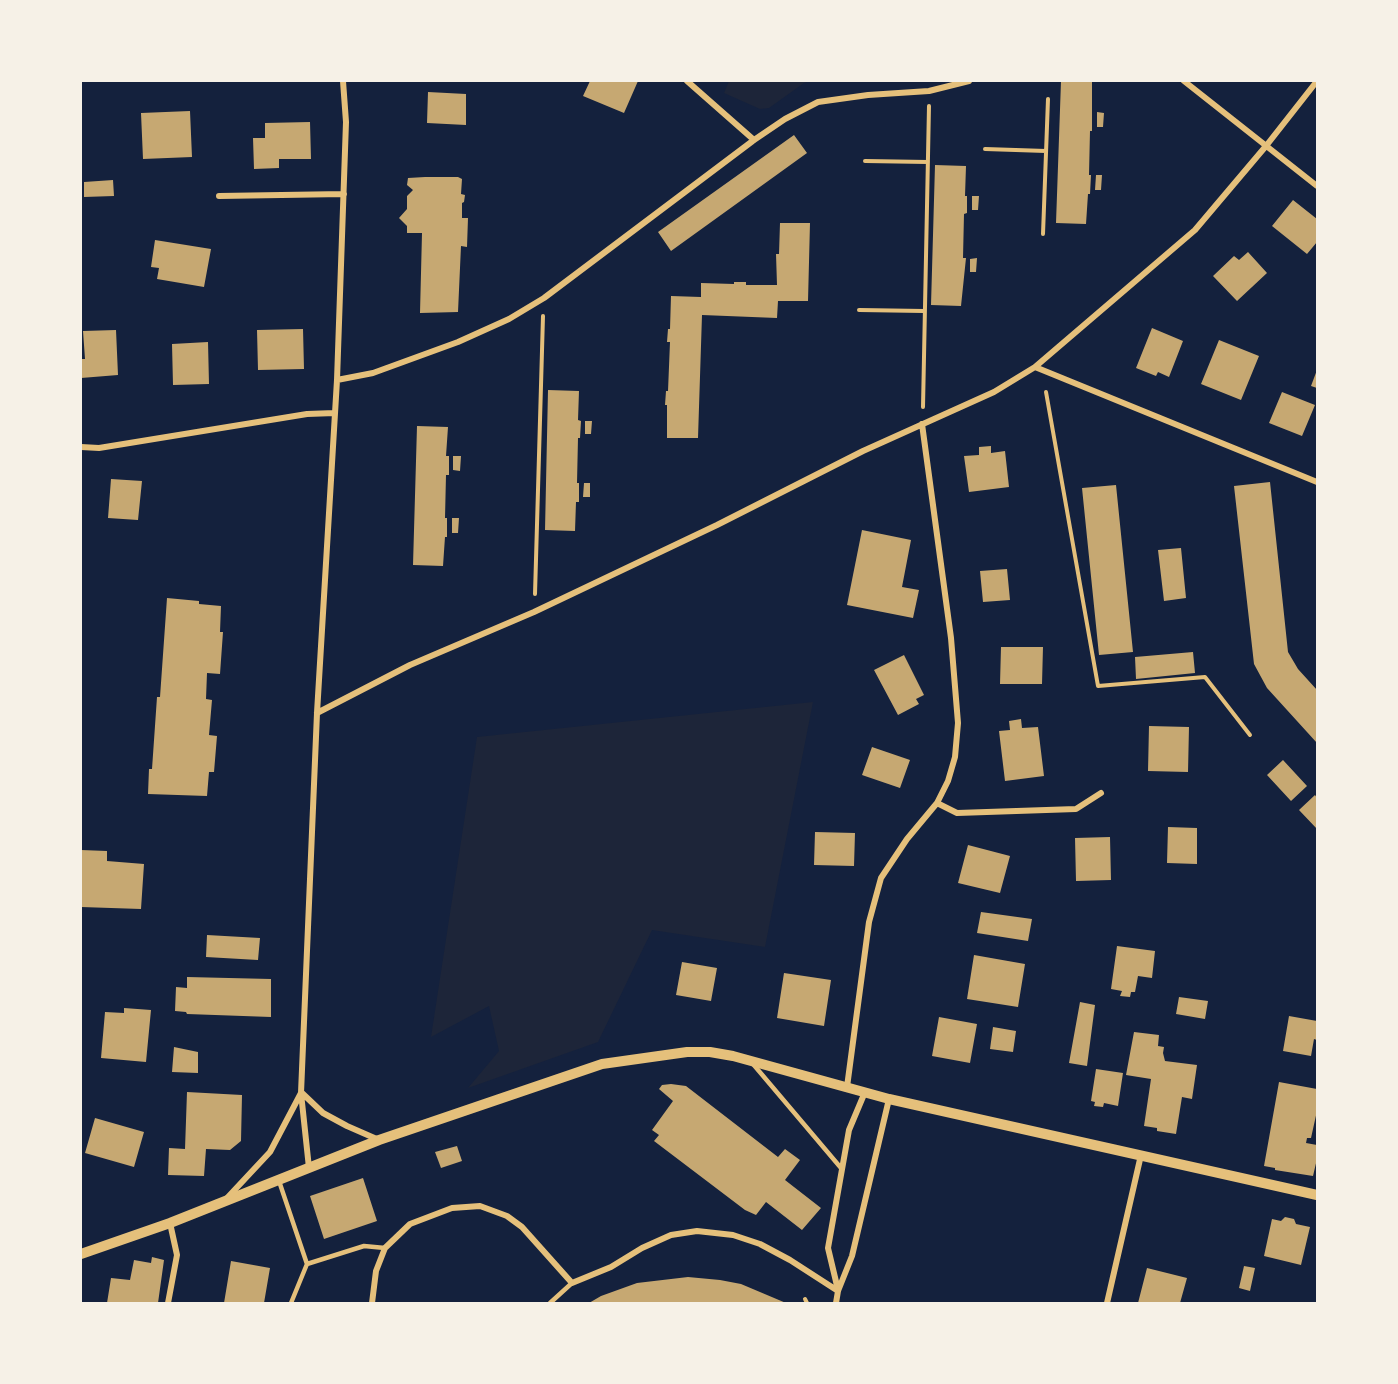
<!DOCTYPE html>
<style>
body{margin:0}
#map{position:relative;width:1398px;height:1384px;overflow:hidden;background:#14213d;font-family:"Nunito Sans",sans-serif}
canvas{display:block}
.frame{position:absolute;inset:0;border:82px solid #f6f1e7;pointer-events:none}
</style>
<div id="map">
<canvas width="1398" height="1384"></canvas>
<div class="frame"></div>
</div>
<script>
const ctx = document.querySelector('canvas').getContext('2d');
ctx.lineJoin = 'round';
function paint(path, color) {
  ctx.fillStyle = color;
  ctx.fill(path, 'evenodd');
}
function poly(rows) {
  const path = new Path2D();
  for (const r of rows) {
    path.moveTo(r[0], r[1]);
    for (let i = 2; i < r.length; i += 2) path.lineTo(r[i], r[i + 1]);
  }
  return path;
}
function stroke(path, color, width, dash) {
  ctx.strokeStyle = color;
  ctx.lineWidth = width;
  ctx.lineCap = dash ? 'butt' : 'round';
  ctx.setLineDash(dash || []);
  ctx.stroke(path);
}
const green = poly([
 [729,81,810,81,804,83,769,108,760,109,724,93],
 [813,702,765,947,652,930,598,1042,468,1088,499,1051,489,1006,431,1037,477,737]
]);
const building = poly([
 [590,81,638,81,624,113,583,96],
 [1061,81,1092,82,1092,131,1090,131,1089,175,1091,175,1090,194,1088,194,1086,224,1056,223],
 [428,92,466,94,466,125,427,123],
 [190,111,192,157,143,159,141,113],
 [1097,112,1104,113,1103,127,1097,127],
 [310,122,311,159,279,159,279,168,254,169,253,138,265,138,265,123],
 [794,135,807,153,671,251,658,232],
 [935,165,966,166,965,196,967,196,967,213,964,214,963,258,966,258,961,306,931,305],
 [1096,175,1102,175,1101,190,1095,190],
 [425,177,458,177,462,179,461,194,465,195,464,202,462,203,462,218,468,218,467,247,461,246,458,312,420,313,422,233,407,233,407,226,399,218,407,209,407,196,413,190,407,185,408,178],
 [113,180,114,196,84,197,84,182],
 [972,196,979,196,978,210,972,210],
 [1293,200,1317,219,1317,242,1307,254,1272,226],
 [780,223,810,223,808,301,778,301,777,318,702,315,698,438,667,438,667,405,665,405,666,391,668,391,670,342,667,342,668,329,670,329,671,296,701,297,701,283,734,284,734,282,746,282,746,285,777,285,776,254,779,254],
 [155,240,211,249,204,287,157,279,159,268,151,267],
 [1248,252,1267,273,1237,301,1213,276,1234,256,1239,260],
 [977,258,976,272,970,272,970,259],
 [1152,328,1183,341,1169,377,1158,372,1156,376,1136,368],
 [303,329,304,369,258,370,257,330],
 [116,330,118,375,81,378,81,359,85,359,83,331],
 [1219,340,1259,356,1241,400,1201,384],
 [208,342,209,384,173,385,172,344],
 [1317,370,1317,388,1311,386],
 [548,390,579,391,578,420,581,421,580,438,578,438,577,483,579,483,579,502,576,502,575,531,545,530],
 [1282,392,1315,405,1302,436,1269,423],
 [585,421,592,421,591,434,585,434],
 [417,426,448,427,446,456,449,456,449,475,446,475,445,518,447,518,447,537,445,537,443,566,413,565],
 [991,446,991,453,1005,451,1009,487,969,492,964,456,979,455,979,447],
 [453,456,461,456,460,471,453,470],
 [111,479,142,481,138,520,108,518],
 [1270,482,1288,652,1298,669,1317,690,1317,743,1267,688,1254,664,1234,486],
 [584,483,590,483,590,497,583,497],
 [1116,485,1133,652,1099,655,1082,488],
 [452,518,459,518,458,533,452,533],
 [862,530,911,540,902,587,919,590,913,618,847,605],
 [1181,548,1186,598,1164,601,1158,550],
 [1007,569,1010,600,983,602,980,571],
 [167,598,199,601,199,604,221,606,220,632,223,632,220,674,207,673,206,699,212,700,209,735,217,736,214,772,209,772,207,796,148,794,149,769,152,769,157,697,160,697],
 [1001,647,1043,647,1042,684,1000,684],
 [1193,652,1195,673,1136,679,1135,657],
 [904,655,924,695,916,699,919,704,898,715,874,670],
 [1021,719,1022,728,1038,727,1044,776,1005,781,999,731,1010,730,1009,721],
 [1149,726,1189,727,1188,772,1148,771],
 [872,747,910,760,900,788,862,775],
 [1283,760,1307,786,1291,801,1267,775],
 [1315,795,1317,798,1317,829,1299,810],
 [1168,827,1197,828,1197,864,1167,863],
 [815,832,855,833,854,866,814,865],
 [1110,837,1111,880,1076,881,1075,838],
 [968,845,1010,856,1000,893,958,883],
 [81,850,107,851,107,861,144,864,141,909,81,907],
 [981,912,1032,919,1028,941,977,933],
 [207,935,260,938,258,960,206,957],
 [1117,946,1155,951,1152,978,1138,976,1135,992,1131,992,1130,997,1120,996,1122,991,1111,989],
 [974,955,1025,964,1018,1007,967,999],
 [682,962,717,968,711,1001,676,995],
 [784,973,831,980,824,1026,777,1018],
 [187,977,271,979,271,1017,187,1014,186,1012,175,1011,176,987,187,988],
 [1179,997,1208,1001,1205,1019,1176,1014],
 [1080,1002,1095,1005,1087,1066,1069,1063],
 [124,1008,151,1010,146,1062,101,1058,105,1012,124,1013],
 [1289,1016,1317,1021,1317,1040,1314,1039,1311,1056,1283,1051],
 [939,1017,977,1024,970,1063,932,1056],
 [993,1027,1016,1031,1013,1052,990,1049],
 [1134,1032,1159,1035,1158,1046,1164,1047,1163,1053,1165,1061,1197,1065,1192,1099,1182,1097,1176,1134,1157,1131,1157,1128,1144,1126,1151,1079,1126,1075],
 [174,1047,198,1052,198,1073,172,1072],
 [1096,1069,1123,1073,1118,1106,1104,1103,1103,1107,1094,1106,1095,1102,1091,1101],
 [1279,1082,1317,1089,1317,1111,1311,1138,1307,1138,1306,1143,1317,1145,1317,1159,1313,1176,1275,1170,1275,1168,1264,1166],
 [671,1084,686,1086,778,1157,785,1149,800,1160,785,1180,821,1208,802,1230,766,1202,756,1215,745,1210,654,1141,659,1135,652,1130,673,1101,659,1089,662,1085],
 [187,1092,242,1095,241,1141,230,1150,206,1149,204,1176,168,1175,169,1148,185,1149],
 [95,1118,144,1132,134,1167,85,1153],
 [457,1146,462,1161,441,1168,435,1152],
 [363,1178,377,1221,324,1239,310,1196],
 [1285,1217,1294,1219,1296,1224,1310,1227,1301,1265,1264,1256,1272,1219,1281,1221],
 [152,1257,164,1260,158,1303,107,1303,111,1278,130,1280,134,1260,151,1263],
 [231,1261,270,1268,264,1303,224,1303],
 [1244,1266,1255,1268,1250,1291,1239,1288],
 [1147,1268,1187,1278,1180,1303,1138,1303],
 [688,1277,720,1280,741,1284,786,1303,589,1303,601,1296,637,1283]
]);
const path = poly([
 [985,149,1046,151],
 [865,161,928,162],
 [1043,234,1048,99],
 [859,310,924,311],
 [1046,392,1098,686,1205,677,1250,735],
 [923,407,929,106],
 [535,594,543,316],
 [805,1299,807,1303]
]);
const service = poly([
 [753,1064,841,1168],
 [279,1181,307,1264,364,1246,385,1248],
 [291,1303,307,1264],
 [550,1303,572,1283]
]);
const minor = poly([
 [687,81,754,140],
 [1184,81,1317,186],
 [219,196,344,194],
 [1035,367,1317,482],
 [337,380,373,373,458,342,509,319,544,298,754,140,785,119,818,102,868,95,929,91,969,81],
 [81,447,99,448,307,414,335,413],
 [317,713,410,665,534,612,717,525,863,451,994,392,1035,367,1195,230,1266,146,1317,81],
 [937,803,957,813,1076,809,1101,793],
 [847,1087,869,922,881,878,907,839,937,803,948,781,955,757,958,723,951,638,922,424],
 [302,1093,323,1113,347,1126,379,1140],
 [309,1168,301,1093,317,713,337,380,346,122,343,81],
 [228,1197,270,1152,301,1093],
 [838,1290,828,1248,849,1130,865,1092],
 [168,1303,177,1255,170,1223],
 [372,1303,376,1271,385,1248,410,1224,452,1208,480,1206,507,1216,522,1227,572,1283,611,1267,642,1248,671,1235,697,1231,733,1235,760,1244,790,1260,838,1291],
 [836,1303,838,1291,852,1256,889,1099],
 [1107,1303,1141,1155]
]);
const tertiary = poly([
 [81,1254,170,1223,379,1140,602,1064,687,1052,710,1052,733,1056,889,1099,1317,1195]
]);
paint(green, '#1d2539');
paint(building, '#c6a872');
stroke(path, '#e5c07b', 4);
stroke(service, '#e5c07b', 4.5);
stroke(minor, '#e5c07b', 6);
stroke(tertiary, '#e5c07b', 10);
</script>
